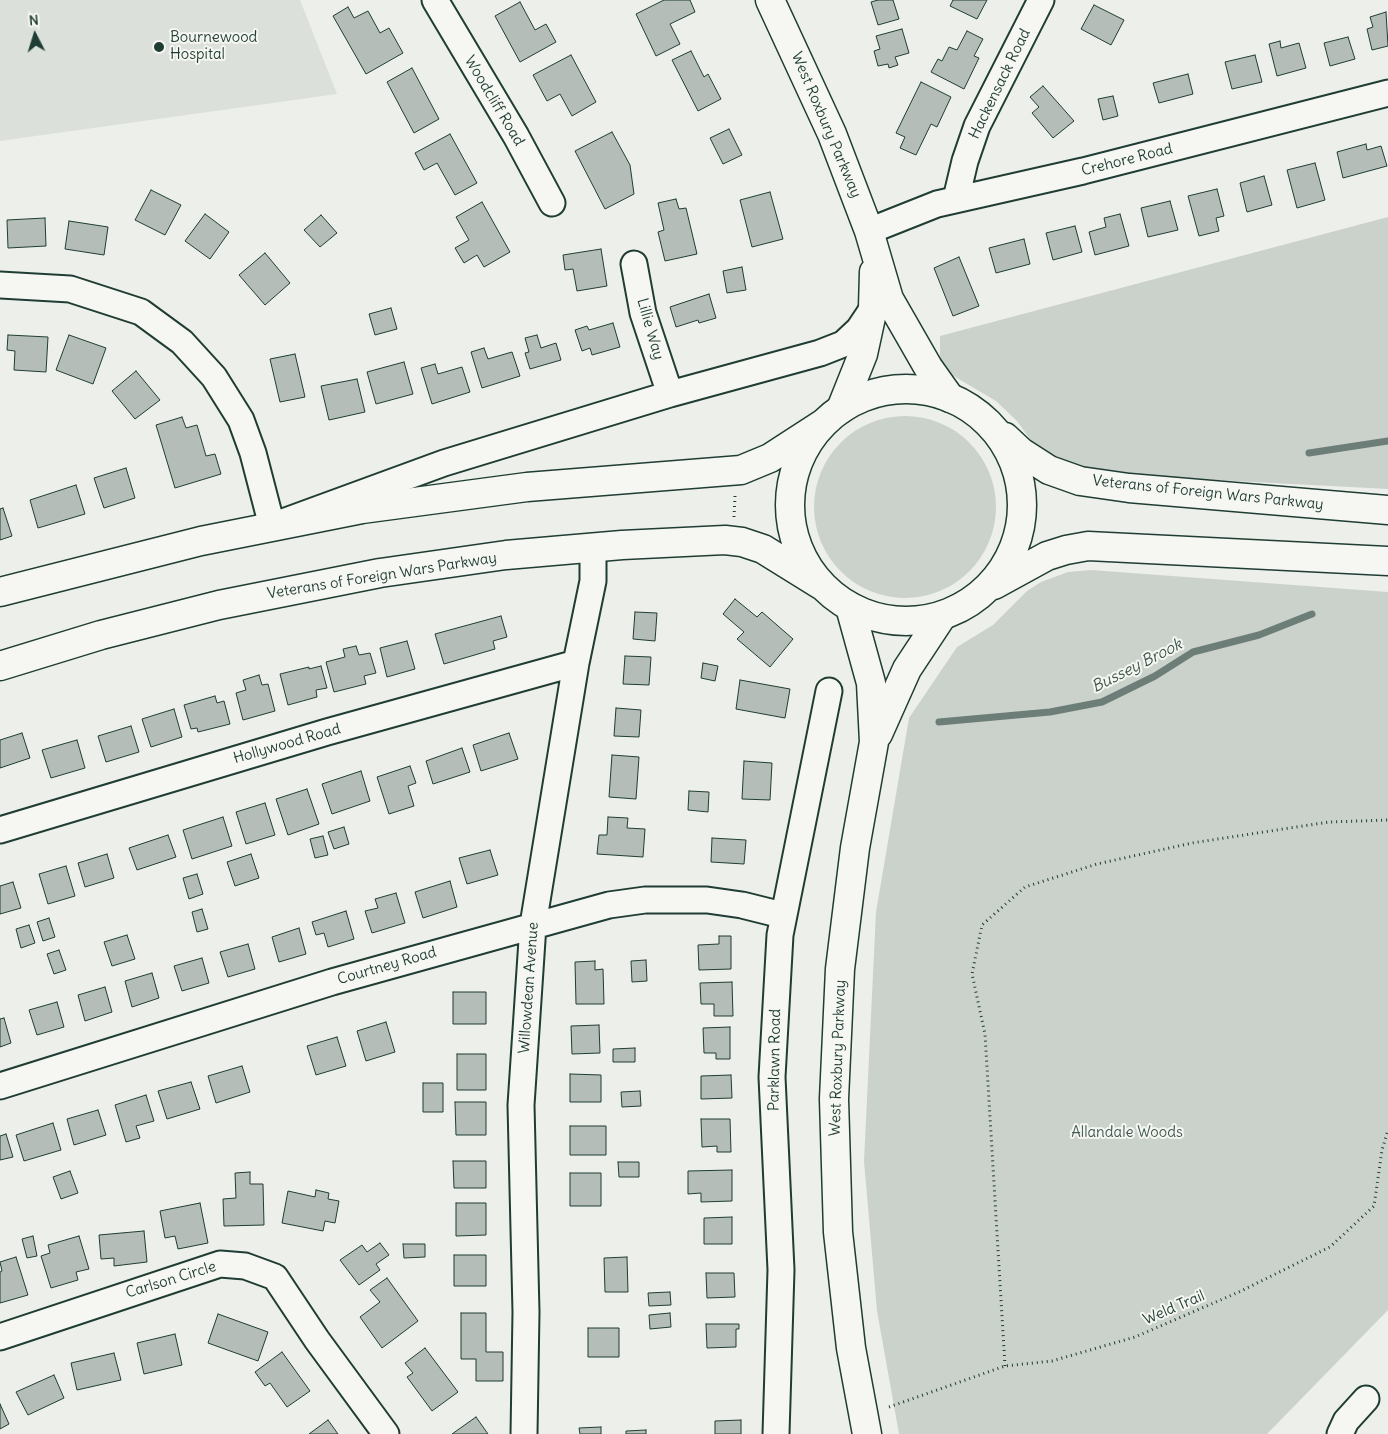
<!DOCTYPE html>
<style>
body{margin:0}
#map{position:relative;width:1388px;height:1434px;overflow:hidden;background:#edefea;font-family:Delius,sans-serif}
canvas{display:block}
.north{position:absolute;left:10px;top:10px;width:50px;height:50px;-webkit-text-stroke:4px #f6f6f2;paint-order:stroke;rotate:355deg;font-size:14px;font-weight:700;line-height:20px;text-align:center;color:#1f3d34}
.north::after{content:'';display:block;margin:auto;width:18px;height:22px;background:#1f3d34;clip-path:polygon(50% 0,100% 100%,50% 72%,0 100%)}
</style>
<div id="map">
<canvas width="1388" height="1434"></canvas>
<div class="north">N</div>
</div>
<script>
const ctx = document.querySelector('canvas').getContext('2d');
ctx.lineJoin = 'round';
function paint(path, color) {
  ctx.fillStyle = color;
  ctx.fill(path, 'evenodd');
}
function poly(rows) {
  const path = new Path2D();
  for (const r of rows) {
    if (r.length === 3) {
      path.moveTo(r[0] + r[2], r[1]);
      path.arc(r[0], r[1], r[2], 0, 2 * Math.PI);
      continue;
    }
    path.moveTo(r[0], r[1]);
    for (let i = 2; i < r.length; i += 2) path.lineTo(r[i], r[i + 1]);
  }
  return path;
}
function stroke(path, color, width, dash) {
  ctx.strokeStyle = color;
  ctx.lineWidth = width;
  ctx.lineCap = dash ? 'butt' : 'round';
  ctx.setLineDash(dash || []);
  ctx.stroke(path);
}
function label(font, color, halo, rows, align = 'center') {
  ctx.font = font + ' Delius,sans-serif';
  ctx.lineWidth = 4;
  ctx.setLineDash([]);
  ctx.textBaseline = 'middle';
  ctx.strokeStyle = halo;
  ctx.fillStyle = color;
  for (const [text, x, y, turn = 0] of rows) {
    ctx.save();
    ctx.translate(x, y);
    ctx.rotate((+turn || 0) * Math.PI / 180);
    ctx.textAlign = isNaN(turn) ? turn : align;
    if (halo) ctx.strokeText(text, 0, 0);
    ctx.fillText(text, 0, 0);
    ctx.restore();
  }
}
const built = poly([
 [0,0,300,0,337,94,0,141]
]);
const green = poly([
 [1388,217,1388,489,1098,474,1076,470,1035,446,1017,421,996,401,940,368,940,336],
 [905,507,91],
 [1091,570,1388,592,1388,1310,1267,1434,899,1434,877,1311,864,1161,876,912,909,718,957,647,993,625,1027,591,1041,582,1068,572]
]);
const stream = poly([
 [1309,453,1388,441],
 [939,722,1050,712,1102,702,1155,676,1193,652,1259,635,1312,614]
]);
const building = poly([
 [664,0,690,0,695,12,670,24,680,44,656,56,636,14,664,0],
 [878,0,893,0,899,19,878,25,871,2,878,0],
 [953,0,987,0,977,19,950,6,953,0],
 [520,2,535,30,546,24,556,42,520,62,495,16,520,2],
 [1094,5,1124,20,1111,45,1081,29,1094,5],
 [348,7,354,18,368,11,380,33,389,28,403,53,366,74,333,16,348,7],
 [1386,12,1388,46,1372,50,1367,29,1373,27,1370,17,1386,12],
 [902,29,909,53,895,57,898,65,889,68,888,64,878,66,874,51,880,49,876,36,902,29],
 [967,31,983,39,974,56,979,58,964,89,931,72,938,59,942,61,949,47,957,50,967,31],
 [1348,37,1355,59,1330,66,1324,43,1348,37],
 [1280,41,1281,48,1299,43,1306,68,1277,76,1269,44,1280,41],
 [691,51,704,77,708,74,721,99,698,111,672,60,691,51],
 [571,55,596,102,572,116,560,94,547,101,533,75,571,55],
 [1255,55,1262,82,1232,89,1225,62,1255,55],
 [412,68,439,119,414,133,387,82,412,68],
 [1188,74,1193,94,1159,103,1153,83,1188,74],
 [921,82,951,97,937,127,931,124,916,155,900,148,905,137,896,133,921,82],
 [1043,86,1074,121,1053,138,1032,113,1039,107,1030,97,1043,86],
 [1113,96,1118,116,1103,120,1098,99,1113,96],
 [729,129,742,155,723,164,710,138,729,129],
 [612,132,630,165,634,194,605,209,575,151,612,132],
 [450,134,477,183,455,195,437,163,424,170,415,153,450,134],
 [1366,144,1367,150,1381,146,1387,166,1343,178,1337,152,1366,144],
 [1315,163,1325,200,1297,208,1287,170,1315,163],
 [1264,176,1272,205,1247,212,1240,183,1264,176],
 [1217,189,1224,216,1216,218,1219,231,1199,236,1188,196,1217,189],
 [151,190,181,205,165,235,135,220,151,190],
 [770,192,783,239,752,247,740,200,770,192],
 [676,199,679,209,686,208,697,254,665,261,658,232,664,230,658,203,676,199],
 [1170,201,1178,230,1148,237,1141,208,1170,201],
 [482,202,510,252,484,267,477,255,464,263,455,248,469,240,456,217,482,202],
 [205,214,229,232,210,259,185,241,205,214],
 [1120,214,1129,246,1095,255,1089,232,1106,227,1104,218,1120,214],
 [321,215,337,233,320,247,304,230,321,215],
 [45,218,46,246,8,248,7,220,45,218],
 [69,221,108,227,104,255,65,249,69,221],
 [1075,226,1082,252,1053,260,1046,233,1075,226],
 [1024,239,1030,264,996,273,989,248,1024,239],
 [601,249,607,286,577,291,573,269,565,270,563,255,601,249],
 [265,253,290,283,265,305,239,275,265,253],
 [959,257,979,306,953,316,934,268,959,257],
 [742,267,746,290,727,293,723,271,742,267],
 [709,294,716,318,699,323,698,320,676,327,670,307,709,294],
 [391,308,397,329,375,335,369,314,391,308],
 [613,323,620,347,592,355,590,348,582,351,575,330,587,326,589,330,613,323],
 [8,335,48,337,46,372,14,370,15,351,7,350,8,335],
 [69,335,106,348,93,384,56,370,69,335],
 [537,335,541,348,556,343,561,360,530,369,525,353,529,352,525,338,537,335],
 [484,348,488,359,512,352,520,376,482,388,471,352,484,348],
 [295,354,305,397,280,402,270,359,295,354],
 [404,362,413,394,376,404,367,372,404,362],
 [435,364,438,374,462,367,470,392,432,404,421,368,435,364],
 [136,371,160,400,135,419,112,391,136,371],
 [357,379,365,412,329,420,321,386,357,379],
 [182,417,186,428,197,425,206,456,215,454,221,474,175,488,156,425,182,417],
 [126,468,135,498,104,508,94,478,126,468],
 [76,485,85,514,38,528,30,500,76,485],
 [3,508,12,536,0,540,0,509,3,508],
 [735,599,757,617,762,612,793,639,770,667,737,639,744,632,723,614,735,599],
 [635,612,657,613,655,641,633,639,635,612],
 [501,616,507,637,493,641,495,649,444,664,435,634,501,616],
 [407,641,415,669,387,677,380,648,407,641],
 [356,646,359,655,370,653,376,673,364,676,366,684,334,692,326,662,345,657,343,649,356,646],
 [625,656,651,657,649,685,623,684,625,656],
 [703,663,718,666,715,681,701,678,703,663],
 [321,666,327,688,316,690,317,697,288,705,280,674,309,667,309,669,321,666],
 [259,675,262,685,268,684,275,711,243,720,236,693,246,690,243,680,259,675],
 [740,680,790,689,785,718,736,709,740,680],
 [215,696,217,703,224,701,230,724,198,732,197,728,191,729,184,705,215,696],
 [616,708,641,710,639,737,614,736,616,708],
 [174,709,182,737,151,747,142,719,174,709],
 [131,726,139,752,106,762,98,736,131,726],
 [22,733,30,758,0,768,0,740,22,733],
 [509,733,518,759,481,771,473,745,509,733],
 [77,740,85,768,51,778,42,750,77,740],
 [462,748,470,772,433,784,426,761,462,748],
 [612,755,639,757,636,799,609,797,612,755],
 [744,761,772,763,770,800,742,799,744,761],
 [410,766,416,783,408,786,414,806,389,814,377,777,410,766],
 [361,771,370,801,332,814,322,784,361,771],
 [307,789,319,824,288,835,276,799,307,789],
 [689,791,709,792,708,812,688,810,689,791],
 [265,803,275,835,246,844,236,812,265,803],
 [223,817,232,846,192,859,183,830,223,817],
 [608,817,628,818,627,828,645,829,643,857,597,854,599,835,607,835,608,817],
 [344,827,349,844,334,849,328,832,344,827],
 [168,835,176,857,137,870,129,848,168,835],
 [323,836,328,855,315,858,310,839,323,836],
 [712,838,746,840,744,864,711,862,712,838],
 [490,850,498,875,467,884,459,858,490,850],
 [107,854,114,878,85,887,78,863,107,854],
 [251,854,259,878,235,886,227,862,251,854],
 [66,866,75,896,48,904,39,874,66,866],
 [197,874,203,894,189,899,183,878,197,874],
 [450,881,457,907,423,918,415,892,450,881],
 [13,882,21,908,0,914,0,886,13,882],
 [396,893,405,923,372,933,365,911,378,908,375,899,396,893],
 [202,909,208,929,197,932,192,912,202,909],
 [346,911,354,939,328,947,324,933,316,935,312,922,346,911],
 [49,918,55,937,43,941,37,922,49,918],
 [29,925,35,943,21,948,16,929,29,925],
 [299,928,306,954,279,962,272,937,299,928],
 [127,935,135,959,112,966,104,942,127,935],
 [719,936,731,936,731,969,699,970,698,945,719,944,719,936],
 [248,944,255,969,228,977,220,952,248,944],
 [59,950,66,970,54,974,47,954,59,950],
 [202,958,209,983,182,991,174,966,202,958],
 [646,960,647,981,632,982,631,961,646,960],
 [595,961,595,970,603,969,604,1004,576,1004,575,962,595,961],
 [152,973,159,998,132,1007,125,981,152,973],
 [732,982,733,1016,714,1016,714,1004,701,1004,700,983,732,982],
 [105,987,112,1012,85,1021,78,995,105,987],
 [453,992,486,992,486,1024,453,1024,453,992],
 [57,1002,64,1027,37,1035,29,1010,57,1002],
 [4,1018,11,1043,0,1047,0,1019,4,1018],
 [386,1022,395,1052,366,1061,357,1031,386,1022],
 [599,1025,600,1053,572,1054,571,1026,599,1025],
 [730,1027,730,1059,716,1059,716,1053,704,1053,703,1028,730,1027],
 [337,1037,346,1066,316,1075,307,1046,337,1037],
 [635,1048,635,1062,613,1062,613,1049,635,1048],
 [457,1054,486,1054,486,1090,457,1090,457,1054],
 [242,1066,250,1092,216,1103,208,1076,242,1066],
 [570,1074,601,1075,601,1102,570,1102,570,1074],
 [731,1075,732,1098,701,1099,701,1076,731,1075],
 [191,1082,200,1109,167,1119,158,1091,191,1082],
 [423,1083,443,1083,443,1112,423,1112,423,1083],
 [640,1091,641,1106,622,1107,621,1092,640,1091],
 [146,1095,154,1121,136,1126,140,1138,126,1142,115,1105,146,1095],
 [455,1102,486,1102,486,1135,456,1135,455,1102],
 [98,1110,106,1135,74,1145,67,1119,98,1110],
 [701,1119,730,1119,731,1152,717,1152,717,1146,702,1147,701,1119],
 [53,1123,61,1150,24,1161,16,1135,53,1123],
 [570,1126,606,1126,606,1155,570,1155,570,1126],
 [6,1134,13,1157,0,1160,0,1136,6,1134],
 [453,1161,486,1161,486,1188,454,1188,453,1161],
 [618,1162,639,1162,639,1177,619,1177,618,1162],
 [732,1170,732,1201,701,1202,701,1193,688,1194,688,1171,732,1170],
 [70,1171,78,1193,61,1199,53,1177,70,1171],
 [250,1172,250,1184,263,1184,264,1225,224,1226,223,1199,236,1198,235,1173,250,1172],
 [570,1173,601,1173,601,1206,570,1206,570,1173],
 [316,1190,329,1193,328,1199,339,1201,335,1223,325,1221,323,1231,282,1223,288,1191,315,1197,316,1190],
 [200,1203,208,1243,178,1249,175,1236,165,1238,160,1211,200,1203],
 [456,1203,486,1203,486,1235,456,1236,456,1203],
 [732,1217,732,1244,704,1244,704,1218,732,1217],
 [144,1231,147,1262,114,1266,114,1258,101,1259,99,1235,144,1231],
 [33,1236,37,1256,27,1258,22,1239,33,1236],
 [79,1236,89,1269,76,1272,78,1280,51,1288,41,1256,50,1253,48,1245,79,1236],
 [380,1243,389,1255,376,1264,380,1270,359,1285,340,1260,362,1245,367,1252,380,1243],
 [403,1244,425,1244,425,1257,404,1258,403,1244],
 [454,1255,486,1255,486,1286,454,1286,454,1255],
 [16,1257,28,1295,0,1303,0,1272,2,1271,0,1262,16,1257],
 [627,1257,628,1292,605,1292,604,1258,627,1257],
 [706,1273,734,1273,735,1297,707,1298,706,1273],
 [387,1278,418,1321,382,1348,360,1317,380,1302,370,1290,387,1278],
 [670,1292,671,1305,649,1306,648,1293,670,1292],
 [461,1313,486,1313,486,1352,503,1352,503,1381,476,1381,476,1359,461,1359,461,1313],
 [670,1313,671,1327,650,1329,649,1315,670,1313],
 [218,1314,268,1332,258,1361,208,1343,218,1314],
 [706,1324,739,1324,739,1329,736,1329,736,1347,707,1348,706,1324],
 [588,1328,619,1328,619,1357,588,1357,588,1328],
 [175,1334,182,1365,144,1374,137,1343,175,1334],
 [425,1348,458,1392,432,1411,407,1377,413,1373,405,1363,425,1348],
 [282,1352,310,1391,287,1407,270,1383,265,1386,255,1372,282,1352],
 [114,1353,121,1380,77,1390,71,1363,114,1353],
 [54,1375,64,1398,28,1415,16,1392,54,1375],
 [0,1404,9,1424,0,1429,0,1404],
 [476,1417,488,1434,452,1434,476,1417],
 [328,1420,338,1434,309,1434,328,1420],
 [741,1420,741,1434,715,1434,715,1421,741,1420],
 [601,1427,601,1434,580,1434,579,1428,601,1427],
 [646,1430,646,1434,626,1434,626,1431,646,1430]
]);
const path = poly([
 [734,517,735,496],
 [1005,1366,985,1034,972,974,982,925,1025,887,1097,864,1192,843,1329,822,1388,820],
 [889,1407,1005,1366,1052,1361,1135,1337,1239,1292,1330,1247,1374,1206,1382,1150,1388,1130]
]);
const minor = poly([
 [435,0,516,136,552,203],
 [956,199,965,161,977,126,1041,0],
 [869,231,937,204,1083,171,1388,93],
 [634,264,643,313,670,394],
 [0,285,70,289,141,312,182,342,214,377,241,420,253,453,272,526,444,463,670,394,820,353,843,344,859,329,873,308],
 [0,830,327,732,576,663],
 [0,1086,332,982,609,905,645,900,707,900,742,905,782,915],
 [0,1337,220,1264,245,1266,275,1277,317,1340,386,1434],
 [524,1434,526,1312,521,1105,533,925,576,663,593,581,593,547],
 [776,1434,781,1270,772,1077,780,935,829,691],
 [1340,1434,1346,1421,1366,1399]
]);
const major = poly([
 [770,0,832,134,869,231,889,299,928,367,950,398],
 [841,409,863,354,873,308,874,272],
 [850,607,871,683,874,742,855,848,840,969,834,1099,838,1232,851,1348,867,1434],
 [878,734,907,669,942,616]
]);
const highway = poly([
 [906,505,116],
 [1005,437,1021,452,1049,470,1080,481,1129,488,1388,510],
 [994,585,1047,556,1066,550,1088,546,1388,561],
 [0,592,201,541,362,509,527,487,741,470,770,458,824,423],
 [0,666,101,635,219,605,380,573,506,555,622,545,725,540,742,542,763,549,821,585]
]);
const markers = [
 [159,47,6,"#1f3d34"]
];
const poiNames = [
 ["Bournewood",170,38],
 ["Hospital",170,55]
];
const streetNames = [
 ["Hackensack Road",1000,84,-64],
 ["Woodcliff Road",494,101,59],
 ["West Roxbury Parkway",826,125,67],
 ["Crehore Road",1127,160,-14],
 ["Lillie Way",650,329,74],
 ["Veterans of Foreign Wars Parkway",1208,493,6],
 ["Veterans of Foreign Wars Parkway",382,576,-9],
 ["Hollywood Road",287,744,-16],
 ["Courtney Road",387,966,-16],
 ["Willowdean Avenue",529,988,-86],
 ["West Roxbury Parkway",838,1058,-88],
 ["Parklawn Road",775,1060,-89],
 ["Carlson Circle",171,1280,-17],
 ["Weld Trail",1174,1308,-23]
];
const parkNames = [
 ["Allandale Woods",1127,1133]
];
const waterNames = [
 ["Bussey Brook",1137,666,-27]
];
paint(built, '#dce0db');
paint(green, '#cbd2cc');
stroke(stream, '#6c7e77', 7);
paint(building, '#b4bdb8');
stroke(building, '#1f3d34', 1);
stroke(minor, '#1f3d34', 29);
stroke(major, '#1f3d34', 31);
stroke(highway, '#1f3d34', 31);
stroke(path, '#1f3d34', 3, [1, 4]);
stroke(minor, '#f6f6f2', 25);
stroke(major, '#f6f6f2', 28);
stroke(highway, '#f6f6f2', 28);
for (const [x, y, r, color] of markers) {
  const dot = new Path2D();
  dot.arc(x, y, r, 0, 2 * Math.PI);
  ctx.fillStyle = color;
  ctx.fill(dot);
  stroke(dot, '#f6f6f2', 2);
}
label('15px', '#1f3d34', '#f6f6f2', poiNames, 'left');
label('15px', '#1f3d34', '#f6f6f2', streetNames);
label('15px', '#415b52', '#f6f6f2', parkNames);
label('italic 16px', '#3f5850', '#f6f6f2', waterNames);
</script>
